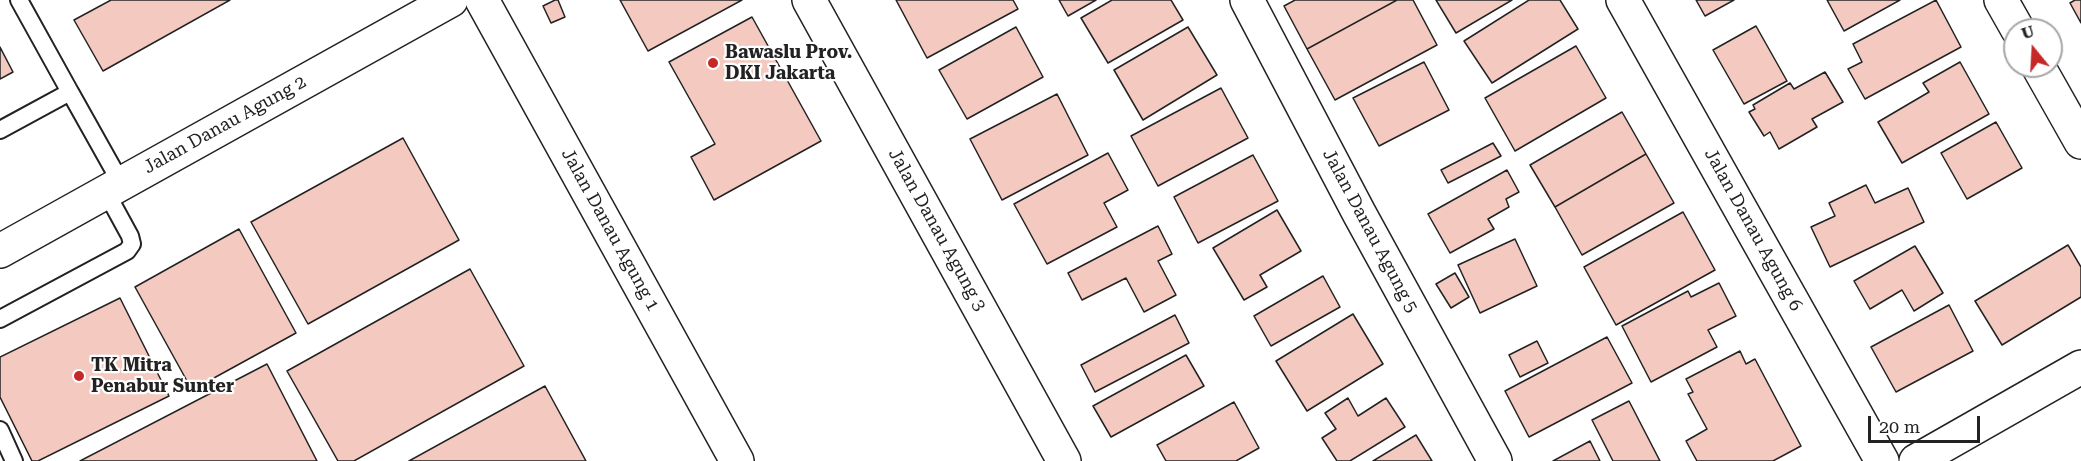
<!DOCTYPE html>
<style>
body{margin:0}
#map{position:relative;width:2081px;height:461px;overflow:hidden;background:#fff;font-family:"Roboto Serif",serif}
canvas{display:block}
.north{position:absolute;left:2003px;top:18px;width:60px;height:60px;box-sizing:border-box;background:#fff;border:2px solid #a7a7a7;border-radius:50%;rotate:342deg;font-size:16px;font-weight:700;line-height:24px;text-align:center;color:#222}
.north::after{content:'';display:block;margin:auto;width:21px;height:27px;background:#c62828;clip-path:polygon(50% 0,100% 100%,50% 72%,0 100%)}
.scale{position:absolute;left:1868px;top:416px;width:112px;height:27px;box-sizing:border-box;border:3px solid #222;border-top:0;padding-left:8px;font-size:18px;line-height:21px;white-space:nowrap;color:#222;-webkit-text-stroke:4px #fff;paint-order:stroke}
</style>
<div id="map">
<canvas width="2081" height="461"></canvas>
<div class="north">U</div>
<div class="scale">20 m</div>
</div>
<script>
const ctx = document.querySelector('canvas').getContext('2d');
ctx.lineJoin = 'round';
function paint(path, color) {
  ctx.fillStyle = color;
  ctx.fill(path, 'evenodd');
}
function poly(rows) {
  const path = new Path2D();
  for (const r of rows) {
    path.moveTo(r[0], r[1]);
    for (let i = 2; i < r.length; i += 2) path.lineTo(r[i], r[i + 1]);
  }
  return path;
}
function stroke(path, color, width, dash) {
  ctx.strokeStyle = color;
  ctx.lineWidth = width;
  ctx.lineCap = dash ? 'butt' : 'round';
  ctx.setLineDash(dash || []);
  ctx.stroke(path);
}
function label(font, color, halo, rows, align = 'center') {
  ctx.font = font + ' "Roboto Serif",serif';
  ctx.lineWidth = 4.5;
  ctx.setLineDash([]);
  ctx.textBaseline = 'middle';
  ctx.strokeStyle = halo;
  ctx.fillStyle = color;
  for (const [text, x, y, turn = 0] of rows) {
    ctx.save();
    ctx.translate(x, y);
    ctx.rotate((+turn || 0) * Math.PI / 180);
    ctx.textAlign = isNaN(turn) ? turn : align;
    if (halo) ctx.strokeText(text, 0, 0);
    ctx.fillText(text, 0, 0);
    ctx.restore();
  }
}
const building = poly([
 [111,0,230,0,103,71,74,20,111,0],
 [555,0,558,0,565,17,551,23,543,6,555,0],
 [620,0,742,0,648,51,620,0],
 [896,0,1013,0,1018,9,927,58,896,0],
 [1059,0,1096,0,1068,16,1059,0],
 [1112,0,1171,0,1183,20,1108,63,1081,18,1112,0],
 [1295,0,1397,0,1307,49,1284,6,1295,0],
 [1397,0,1413,0,1437,45,1335,100,1307,49,1397,0],
 [1436,0,1512,0,1456,33,1436,0],
 [1529,0,1560,0,1578,29,1492,83,1464,41,1529,0],
 [1696,0,1734,0,1705,16,1696,0],
 [1827,0,1900,0,1844,31,1827,0],
 [1936,0,1961,47,1865,99,1848,69,1862,62,1853,44,1936,0],
 [2075,0,2081,0,2081,23,2070,3,2075,0],
 [752,17,821,141,714,200,691,157,715,144,669,62,752,17],
 [1756,26,1787,81,1744,104,1713,50,1756,26],
 [1016,27,1043,77,967,119,939,70,1016,27],
 [1188,27,1217,75,1143,120,1114,70,1188,27],
 [1576,46,1606,98,1515,151,1485,98,1576,46],
 [0,47,13,72,0,79,0,47],
 [1424,62,1449,110,1379,146,1353,98,1424,62],
 [1960,62,1989,114,1902,163,1878,122,1929,92,1923,83,1960,62],
 [1825,72,1843,102,1812,119,1817,127,1779,149,1770,132,1764,136,1749,112,1755,109,1753,105,1790,83,1794,89,1825,72],
 [1221,88,1248,138,1158,186,1131,136,1221,88],
 [1057,94,1088,155,1002,200,970,139,1057,94],
 [1622,112,1646,154,1555,207,1530,165,1622,112],
 [1996,122,2022,168,1967,199,1941,153,1996,122],
 [403,138,459,240,308,324,251,222,403,138],
 [1493,143,1501,156,1448,183,1441,170,1493,143],
 [1108,153,1128,190,1104,203,1117,227,1047,264,1014,204,1108,153],
 [1646,154,1674,203,1582,255,1555,207,1646,154],
 [1253,155,1278,201,1198,243,1174,197,1253,155],
 [1507,170,1519,192,1506,199,1509,207,1488,219,1494,229,1450,253,1428,214,1507,170],
 [1866,185,1875,203,1908,188,1924,222,1830,267,1811,227,1835,216,1829,203,1866,185],
 [1277,210,1301,251,1260,275,1267,287,1244,300,1213,248,1277,210],
 [1683,212,1715,270,1616,325,1584,267,1683,212],
 [1158,226,1172,254,1158,261,1176,295,1144,312,1126,278,1082,300,1068,273,1158,226],
 [239,229,296,333,192,390,135,287,239,229],
 [1515,239,1537,286,1480,313,1458,265,1515,239],
 [2068,245,2081,267,2081,297,2002,345,1975,301,2068,245],
 [1915,246,1943,293,1914,311,1902,290,1870,309,1854,281,1915,246],
 [470,269,524,366,354,461,338,461,287,371,470,269],
 [1455,273,1469,297,1451,308,1436,284,1455,273],
 [1323,276,1340,307,1271,346,1254,316,1323,276],
 [1719,283,1736,316,1708,330,1717,347,1651,382,1622,326,1688,291,1691,297,1719,283],
 [120,298,169,396,38,461,32,461,0,397,0,357,120,298],
 [1949,305,1973,351,1896,392,1871,347,1949,305],
 [1353,314,1383,364,1307,411,1276,361,1353,314],
 [1175,315,1189,343,1095,392,1081,365,1175,315],
 [1607,337,1632,383,1529,437,1505,391,1607,337],
 [1537,341,1548,363,1520,377,1509,355,1537,341],
 [1740,351,1746,364,1755,359,1801,446,1773,461,1697,461,1686,441,1707,429,1688,394,1693,392,1686,379,1740,351],
 [1186,355,1204,386,1111,437,1093,406,1186,355],
 [267,364,317,461,80,461,267,364],
 [545,386,586,461,409,461,545,386],
 [1348,398,1358,416,1386,398,1405,427,1350,461,1337,461,1322,438,1336,429,1325,413,1348,398],
 [1629,401,1660,461,1613,461,1592,420,1629,401],
 [1234,402,1259,448,1236,461,1166,461,1157,445,1234,402],
 [1416,435,1432,461,1373,461,1416,435],
 [1590,441,1600,461,1553,461,1590,441]
]);
const service = poly([
 [70,92,121,183],
 [0,130,70,92,19,0],
 [0,319,127,251,132,244,130,236,106,192],
 [0,430,14,461]
]);
const minor = poly([
 [482,0,737,461],
 [809,0,1064,461],
 [1247,0,1359,213,1495,461],
 [1623,0,1882,461],
 [2001,0,2018,30],
 [2038,66,2081,142],
 [1916,461,2081,367]
]);
const tertiary = poly([
 [0,251,451,0]
]);
const markers = [
 [713,63,6,"#c62828"],
 [79,376,6,"#c62828"]
];
const poiNames = [
 ["Bawaslu Prov.",725,53],
 ["DKI Jakarta",725,74],
 ["TK Mitra",91,366],
 ["Penabur Sunter",91,387]
];
const streetNames = [
 ["Jalan Danau Agung 2",225,125,-29],
 ["Jalan Danau Agung 1",610,230,61],
 ["Jalan Danau Agung 3",937,230,61],
 ["Jalan Danau Agung 6",1753,230,61],
 ["Jalan Danau Agung 5",1370,231,62]
];
paint(building, '#f3c9c0');
stroke(building, '#222', 1.5);
stroke(service, '#222', 20);
stroke(minor, '#222', 36);
stroke(tertiary, '#222', 36);
stroke(service, '#fff', 16);
stroke(minor, '#fff', 33);
stroke(tertiary, '#fff', 33);
for (const [x, y, r, color] of markers) {
  const dot = new Path2D();
  dot.arc(x, y, r, 0, 2 * Math.PI);
  ctx.fillStyle = color;
  ctx.fill(dot);
  stroke(dot, '#fff', 2);
}
label('bold 18px', '#222', '#fff', poiNames, 'left');
label('18px', '#222', '#fff', streetNames);
</script>
